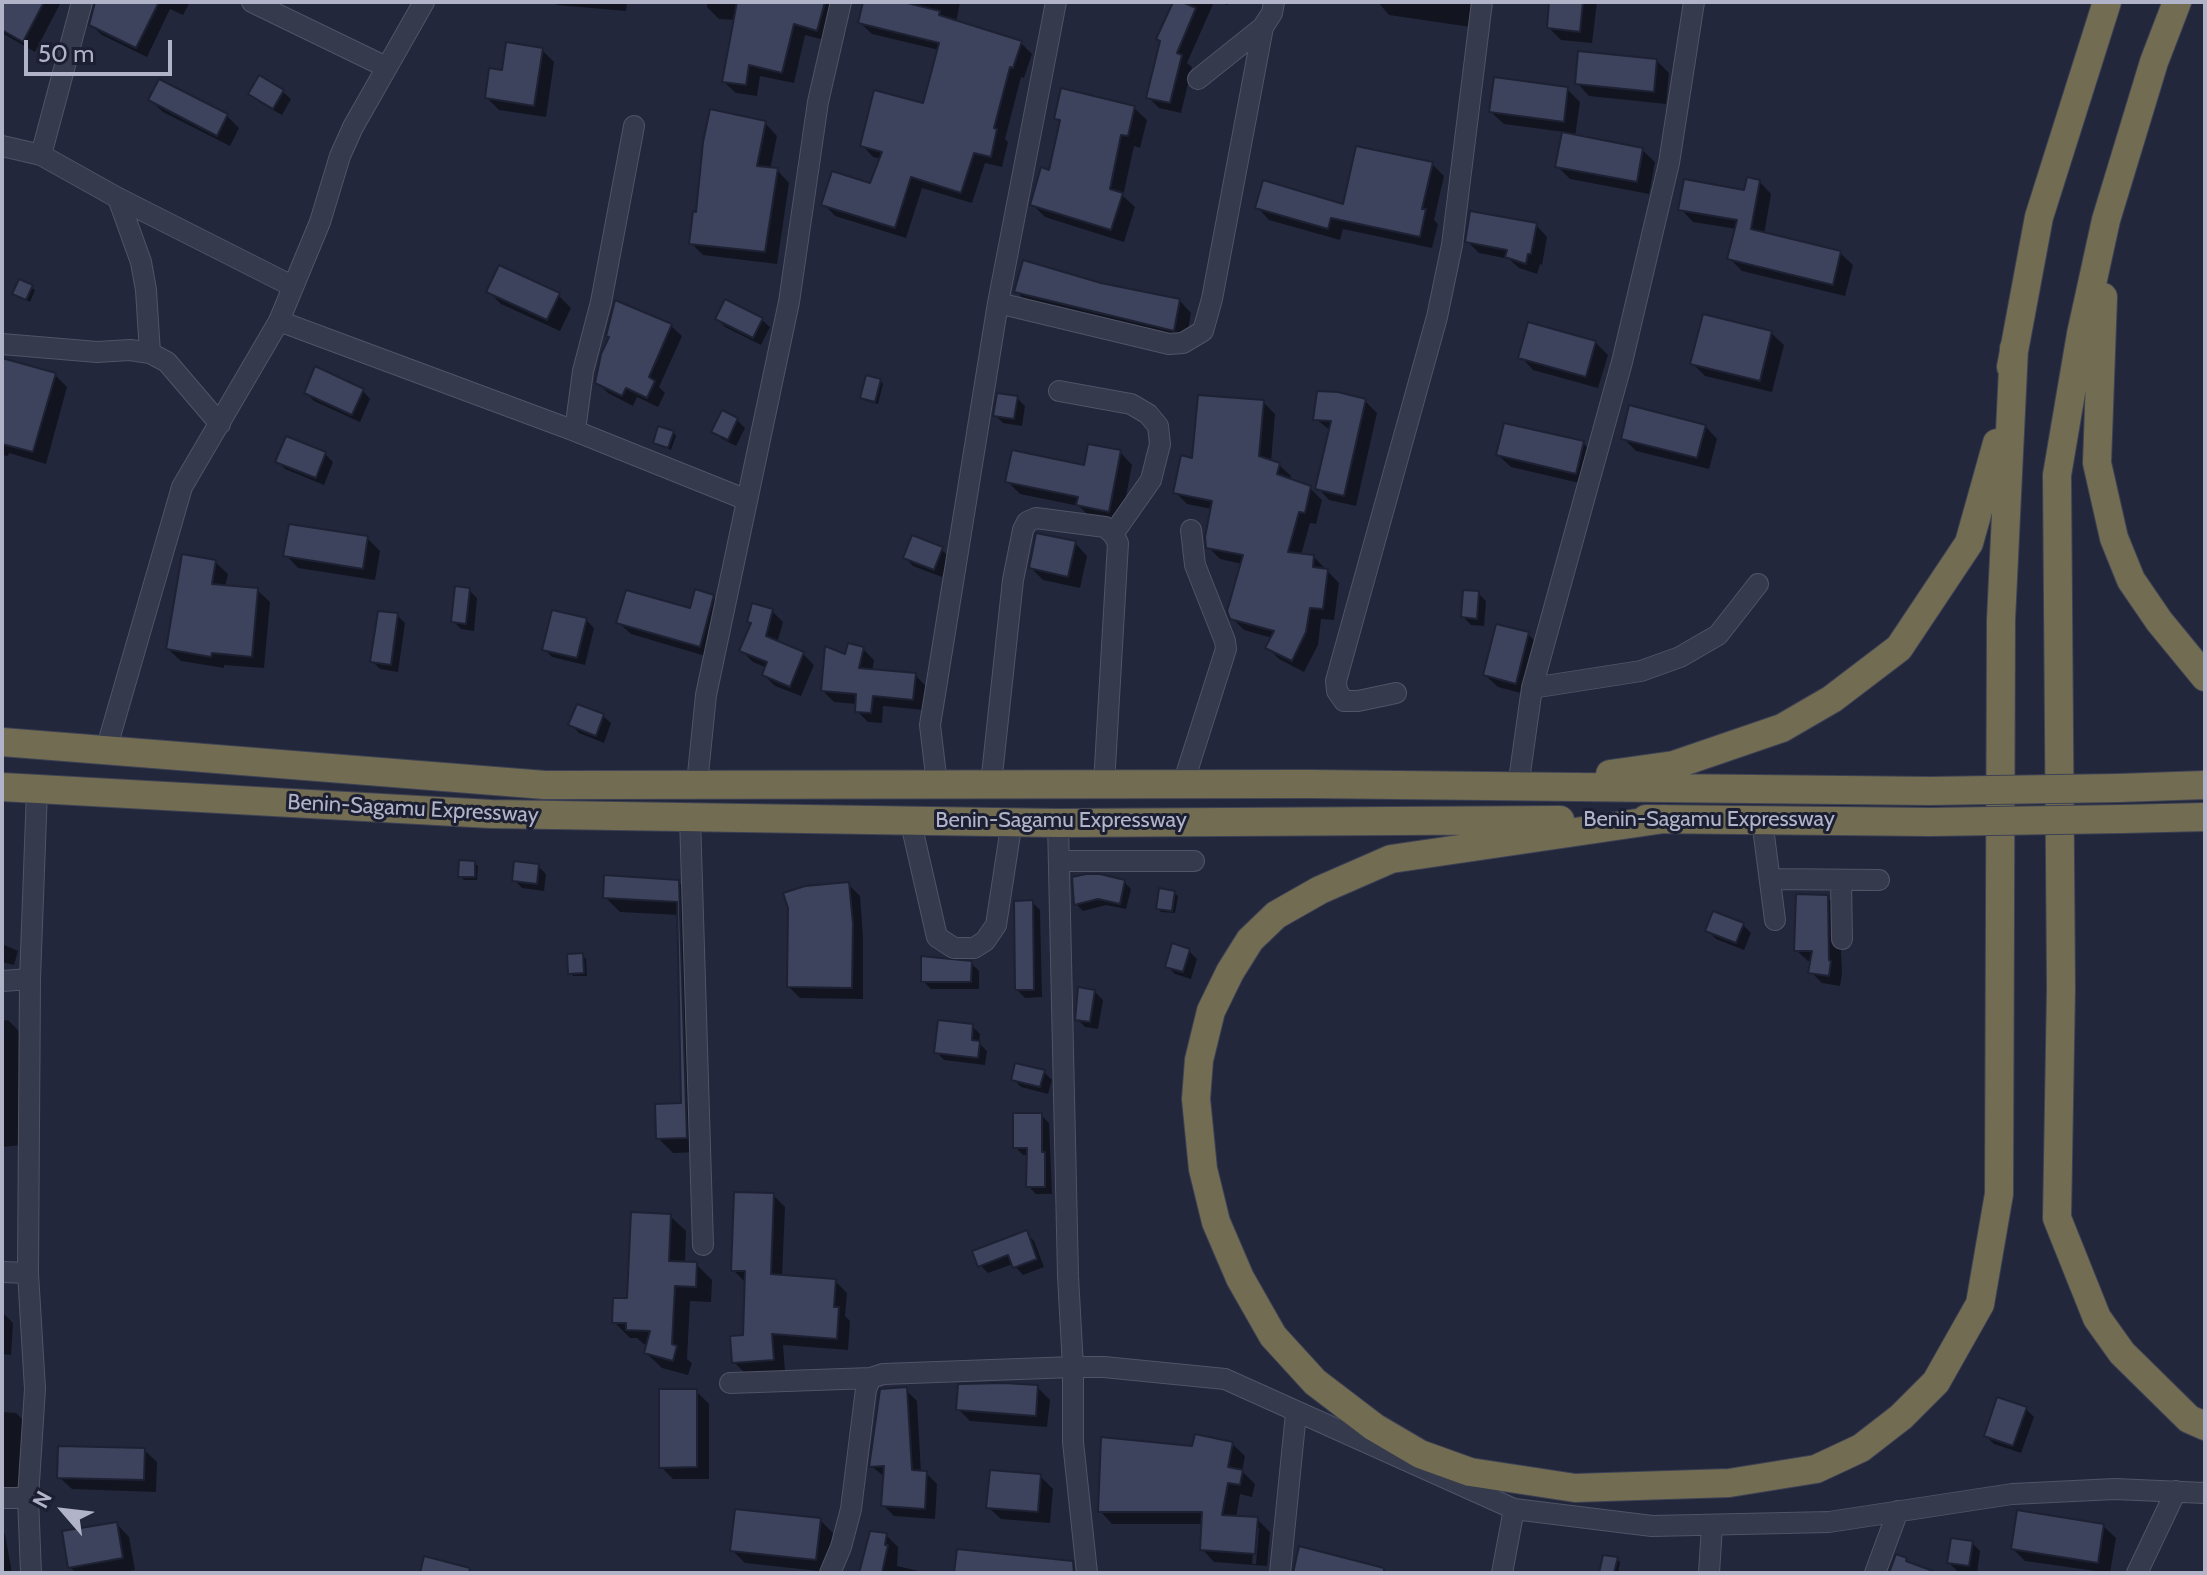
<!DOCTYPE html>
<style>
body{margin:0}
#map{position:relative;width:2207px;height:1575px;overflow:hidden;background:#22273c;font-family:Cabin,sans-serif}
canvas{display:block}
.frame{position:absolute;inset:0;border:4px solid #b1b4c8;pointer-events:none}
.north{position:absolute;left:24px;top:1471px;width:80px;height:80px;-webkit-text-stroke:6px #1b1f31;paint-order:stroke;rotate:298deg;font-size:22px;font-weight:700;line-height:32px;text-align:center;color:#b1b4c8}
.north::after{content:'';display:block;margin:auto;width:28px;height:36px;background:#b1b4c8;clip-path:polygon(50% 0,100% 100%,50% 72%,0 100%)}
.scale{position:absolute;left:24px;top:40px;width:148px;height:36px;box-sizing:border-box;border:4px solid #b1b4c8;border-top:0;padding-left:10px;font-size:24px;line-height:28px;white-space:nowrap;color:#b1b4c8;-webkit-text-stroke:6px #1b1f31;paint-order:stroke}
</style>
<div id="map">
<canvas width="2207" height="1575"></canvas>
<div class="frame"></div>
<div class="north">N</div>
<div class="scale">50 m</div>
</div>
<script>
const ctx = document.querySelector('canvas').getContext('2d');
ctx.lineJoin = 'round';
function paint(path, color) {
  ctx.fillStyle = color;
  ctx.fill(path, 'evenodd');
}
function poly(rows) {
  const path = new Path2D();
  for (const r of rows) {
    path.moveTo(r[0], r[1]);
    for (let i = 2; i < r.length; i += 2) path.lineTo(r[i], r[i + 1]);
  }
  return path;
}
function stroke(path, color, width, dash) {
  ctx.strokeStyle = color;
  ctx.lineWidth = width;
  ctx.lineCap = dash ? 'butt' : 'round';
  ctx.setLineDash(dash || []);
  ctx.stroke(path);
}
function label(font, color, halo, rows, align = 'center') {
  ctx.font = font + ' Cabin,sans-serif';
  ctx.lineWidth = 6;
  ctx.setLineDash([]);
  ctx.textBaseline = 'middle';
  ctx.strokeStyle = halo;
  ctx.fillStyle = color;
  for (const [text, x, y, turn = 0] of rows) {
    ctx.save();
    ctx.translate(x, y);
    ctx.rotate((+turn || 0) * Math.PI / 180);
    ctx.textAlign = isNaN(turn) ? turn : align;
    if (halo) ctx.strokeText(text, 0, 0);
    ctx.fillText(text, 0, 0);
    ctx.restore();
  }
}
const shadow = poly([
 [2,2,61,2,35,52,2,33],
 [97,2,190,2,183,15,170,9,147,57,102,35,91,25],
 [554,2,627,2,626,11,557,5],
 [707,2,831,2,828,41,805,35,794,83,760,76,757,96,736,93,724,82,736,20,719,19,707,7],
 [865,2,960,2,956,23,1021,43,1032,54,1024,78,1021,77,1005,139,1008,142,1002,167,985,163,972,203,922,188,906,238,835,216,824,204,871,186,882,159,873,157,862,145,925,105,939,50,872,34,860,23],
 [1175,2,1229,2,1228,5,1214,2,1187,63,1192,67,1181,113,1159,108,1148,97],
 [1378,2,1475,2,1471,27,1389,15],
 [1551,2,1597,2,1592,43,1561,40,1549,28],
 [542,50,554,62,546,117,499,110,487,98,503,72],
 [1657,61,1669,73,1666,104,1589,96,1577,83],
 [1567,89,1580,102,1575,137,1642,150,1655,162,1649,194,1570,179,1557,166,1564,132,1504,124,1491,112],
 [283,92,291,99,282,115,259,102,251,94],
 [150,100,227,116,239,128,230,146,163,112],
 [1134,108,1147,120,1140,148,1134,146,1123,196,1135,207,1124,242,1045,217,1032,204,1051,172,1061,124,1056,118],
 [765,123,777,136,770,170,777,170,789,183,777,264,703,255,691,243,698,214],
 [1432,164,1444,176,1434,220,1438,224,1432,248,1343,229,1340,240,1269,220,1257,207,1345,206],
 [1759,181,1771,194,1764,235,1840,253,1853,265,1845,296,1742,271,1730,259,1737,229,1693,222,1681,209,1746,192],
 [1536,225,1547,237,1542,265,1540,264,1537,274,1519,268,1509,259,1479,253,1468,242],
 [20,281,35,290,30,302,15,293],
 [1101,285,1179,300,1191,313,1186,342,1028,304,1016,291],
 [489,292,558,295,571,308,560,331,501,304],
 [717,319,762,320,770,327,761,345,725,327],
 [671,326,682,336,659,387,665,393,658,407,637,397,633,406,608,393,597,382],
 [1771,333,1784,345,1772,392,1705,376,1692,363],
 [1595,342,1608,355,1598,388,1533,370,1521,357],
 [2,360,55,375,67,387,46,464,9,453,8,456,2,455],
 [880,380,883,384,878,404,866,401,863,398],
 [363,391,370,399,360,422,314,401,306,393],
 [1017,398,1025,406,1022,426,1003,423,995,415],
 [1365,401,1377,413,1356,506,1329,500,1318,488,1331,431,1316,419],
 [1263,402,1275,414,1271,462,1279,465,1291,476,1290,480,1310,488,1322,500,1316,524,1310,523,1301,555,1314,557,1339,583,1334,620,1321,619,1318,645,1304,672,1279,659,1267,647,1272,638,1244,630,1232,618,1242,564,1220,559,1208,547,1212,509,1187,504,1175,492,1194,460],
 [737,420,745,428,736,446,722,439,714,431],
 [1705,426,1717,439,1709,469,1636,451,1623,438],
 [673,432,676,436,671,450,655,443],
 [1583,443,1595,456,1588,485,1511,467,1498,455],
 [1120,452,1132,465,1121,523,1090,517,1079,506,1020,494,1007,481,1086,467],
 [325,454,333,462,324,485,285,469,277,461],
 [367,538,380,551,375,580,298,568,286,555],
 [1075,543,1087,556,1080,588,1043,580,1031,568],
 [941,549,949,557,942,577,913,566,905,558],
 [215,562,228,574,225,587,257,590,270,602,264,668,224,665,224,668,181,661,168,649],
 [469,590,477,598,474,631,461,629,453,621],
 [1478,593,1486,601,1484,626,1471,625,1463,617],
 [713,597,725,609,712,658,631,634,618,622,691,610],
 [772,611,783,622,777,643,803,654,814,665,801,696,775,686,764,675,767,668,753,662,742,651,752,625,749,621],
 [397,615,405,623,398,672,380,669,372,661],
 [586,620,594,628,585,665,552,657,544,649],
 [1528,634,1541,647,1528,695,1498,687,1485,675],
 [863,649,874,660,872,671,915,675,926,686,924,710,883,706,882,723,868,722,857,711,857,704,834,702,823,691,847,657],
 [603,716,611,723,604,743,579,733,571,725],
 [474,863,478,866,477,880,464,880,460,876],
 [538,866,546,874,544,891,522,888,514,880],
 [678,882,693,897,701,1152,673,1153,658,1138,683,1105,679,915,620,912,605,897],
 [1124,882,1131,889,1126,909,1106,905,1083,911,1076,904],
 [849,885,860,896,863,937,863,999,800,998,789,987],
 [1174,893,1178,896,1175,913,1161,912,1158,908],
 [1827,897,1839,908,1842,974,1840,986,1822,983,1811,972,1812,961,1808,961,1796,950],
 [1032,902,1040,910,1042,997,1025,998,1017,990],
 [1743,925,1751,933,1744,950,1716,939,1708,931],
 [2,944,18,951,14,965,2,962],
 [1174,946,1189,951,1197,959,1191,979,1175,974,1167,966],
 [582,955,586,959,587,976,573,976,570,973],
 [971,963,979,971,979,989,931,989,923,981],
 [1095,992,1103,1000,1098,1029,1085,1027,1077,1019],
 [8,1020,20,1032,23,1101,18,1101,21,1145,2,1147,2,1021],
 [972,1026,980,1034,979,1043,987,1051,985,1065,944,1060,936,1052],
 [1044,1072,1052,1080,1048,1094,1021,1087,1013,1079],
 [1041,1115,1049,1123,1052,1194,1036,1194,1028,1186,1029,1155,1023,1155,1015,1147],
 [773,1195,785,1207,782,1277,835,1281,847,1293,845,1316,850,1321,848,1350,783,1345,785,1371,746,1374,734,1362,745,1337,745,1282,733,1270],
 [670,1216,686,1231,685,1264,696,1264,712,1280,711,1302,690,1301,687,1359,692,1363,688,1375,662,1368,646,1353,648,1345,644,1344,637,1338,630,1338,614,1322,629,1300],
 [1026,1233,1034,1241,1044,1267,1023,1275,1013,1264,988,1273,980,1265],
 [2,1312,13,1323,11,1355,2,1354],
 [1037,1387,1050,1400,1047,1427,970,1421,958,1409],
 [906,1390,917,1401,921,1473,926,1473,937,1484,935,1519,894,1516,883,1505,885,1477,871,1466],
 [696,1391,709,1404,709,1479,673,1479,661,1467],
 [2026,1409,2034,1417,2021,1453,1994,1444,1986,1436],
 [2,1412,16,1413,27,1424,19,1496,2,1498],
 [1232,1444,1245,1456,1242,1471,1255,1484,1252,1497,1240,1494,1236,1518,1257,1519,1270,1532,1267,1566,1214,1562,1202,1549,1204,1524,1112,1524,1100,1511,1194,1448],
 [1255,1528,1259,1528,1256,1564,1252,1564],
 [144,1450,157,1462,156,1492,72,1489,59,1477],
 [1040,1476,1053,1489,1050,1523,1001,1519,988,1507],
 [820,1520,833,1533,828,1572,745,1563,732,1550],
 [117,1524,129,1537,135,1570,118,1573,76,1573,70,1567],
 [2103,1526,2116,1538,2110,1573,2025,1561,2013,1549],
 [2,1531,5,1534,12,1573,2,1573],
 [886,1535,898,1547,897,1566,927,1573,861,1573],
 [1972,1543,1980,1551,1977,1573,1957,1571,1949,1563],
 [1617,1559,1620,1562,1618,1573,1602,1573]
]);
const building = poly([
 [2,2,44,2,23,42,2,30,2,2],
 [95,2,159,2,136,48,89,25,95,2],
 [737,2,825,2,817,31,794,24,782,73,749,65,746,85,722,82,737,2],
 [863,2,903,2,940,11,939,15,1022,41,1013,68,1010,67,994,128,997,129,991,157,974,153,961,193,911,177,895,228,821,205,832,171,870,183,882,152,860,146,874,90,923,103,939,43,858,23,863,2],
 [1173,2,1182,2,1196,8,1177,53,1182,55,1170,103,1146,98,1160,41,1156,39,1173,2],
 [1549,2,1583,2,1580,32,1547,28,1549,2],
 [506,42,543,48,534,106,485,98,489,68,502,70,506,42],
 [1578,51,1657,59,1654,92,1575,84,1578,51],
 [259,75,284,90,273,109,248,94,259,75],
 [1494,77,1568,87,1564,122,1489,112,1494,77],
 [159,79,228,114,217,136,148,100,159,79],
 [1061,88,1135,106,1128,136,1121,135,1110,189,1123,193,1111,230,1030,205,1041,167,1049,170,1060,120,1054,119,1061,88],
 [710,109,766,121,757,166,778,168,765,252,689,244,693,211,696,212,703,142,710,109],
 [1562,132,1643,148,1637,182,1555,167,1562,132],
 [1356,146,1433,162,1422,209,1426,209,1420,237,1331,218,1328,229,1255,208,1263,180,1343,204,1356,146],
 [1747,177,1760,180,1751,229,1841,251,1833,285,1727,259,1737,220,1678,210,1684,179,1744,190,1747,177],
 [1470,211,1537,223,1531,254,1528,254,1526,264,1505,257,1507,250,1465,242,1470,211],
 [1023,260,1101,283,1180,299,1174,331,1014,292,1023,260],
 [499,265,560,293,547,320,486,292,499,265],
 [19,279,33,285,26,300,12,294,19,279],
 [725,299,763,318,753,338,715,319,725,299],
 [615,300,672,324,649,377,655,381,647,398,626,388,622,396,595,383,601,354,609,337,606,336,615,300],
 [1703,314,1772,331,1760,381,1690,364,1703,314],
 [1528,322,1596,341,1586,377,1518,358,1528,322],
 [2,358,56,373,33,452,2,444,2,358],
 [315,366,364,389,352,415,304,393,315,366],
 [866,375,881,379,875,402,860,398,866,375],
 [1317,391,1338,392,1366,399,1344,496,1315,489,1331,421,1313,420,1317,391],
 [997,393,1018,396,1014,419,993,416,997,393],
 [1198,395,1264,400,1259,456,1280,463,1277,474,1311,486,1305,513,1299,512,1288,552,1314,555,1313,567,1328,569,1323,609,1310,608,1306,632,1292,661,1265,648,1274,631,1230,619,1227,611,1243,555,1206,548,1205,537,1212,501,1173,493,1181,455,1192,458,1198,395],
 [1629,405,1706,425,1697,458,1621,439,1629,405],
 [722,410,738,418,728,440,711,432,722,410],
 [1504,423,1584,441,1576,474,1496,455,1504,423],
 [658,426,674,431,668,448,653,443,658,426],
 [286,436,326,452,316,478,275,462,286,436],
 [1088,444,1121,450,1109,512,1076,505,1078,497,1005,482,1012,450,1084,465,1088,444],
 [289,524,368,536,363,569,283,556,289,524],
 [1036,533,1076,541,1068,577,1029,568,1036,533],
 [912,535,943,547,934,570,903,558,912,535],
 [182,554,216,560,212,584,258,588,252,657,212,653,211,657,166,649,182,554],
 [455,586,470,588,466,624,451,622,455,586],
 [695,589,714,595,700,647,616,623,626,590,690,608,695,589],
 [1463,590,1479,591,1477,619,1461,617,1463,590],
 [752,603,773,609,766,636,804,652,790,687,762,675,767,662,739,651,751,623,747,622,752,603],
 [552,610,587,618,577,658,542,650,552,610],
 [378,611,398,613,391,665,370,662,378,611],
 [1496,624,1529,632,1516,684,1483,675,1496,624],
 [848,643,864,647,859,668,916,673,913,700,873,696,871,713,855,712,856,694,821,691,825,646,845,654,848,643],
 [577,704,604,714,596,736,568,725,577,704],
 [459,860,475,861,475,877,458,877,459,860],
 [514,861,539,864,537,884,512,881,514,861],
 [1086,874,1100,874,1125,880,1120,904,1098,899,1074,905,1072,877,1086,874],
 [604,875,679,880,687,1138,656,1139,655,1104,681,1103,677,902,603,898,604,875],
 [849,882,853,924,852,988,787,987,788,908,783,893,805,886,849,882],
 [1159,888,1175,891,1172,911,1156,909,1159,888],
 [1796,894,1828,895,1829,960,1831,961,1829,976,1808,973,1812,951,1794,951,1796,894],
 [1033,900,1034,990,1015,990,1014,901,1033,900],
 [1713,911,1744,923,1736,943,1705,931,1713,911],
 [1172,943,1190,949,1183,972,1165,967,1172,943],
 [583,953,584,973,568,974,567,954,583,953],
 [921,956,972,961,971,982,921,982,921,956],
 [1078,987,1095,990,1090,1022,1075,1020,1078,987],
 [938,1020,973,1024,972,1040,980,1041,978,1058,934,1053,938,1020],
 [1015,1063,1045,1070,1040,1087,1011,1080,1015,1063],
 [1013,1113,1042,1113,1042,1152,1045,1152,1045,1187,1026,1187,1027,1148,1013,1148,1013,1113],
 [734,1192,774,1193,771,1274,836,1279,834,1307,839,1307,837,1339,772,1334,774,1360,732,1363,730,1336,743,1335,745,1271,731,1271,734,1192],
 [631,1212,671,1214,669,1261,697,1262,696,1287,675,1286,672,1344,677,1346,673,1361,644,1353,650,1331,626,1330,626,1323,612,1323,613,1298,627,1298,631,1212],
 [1027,1230,1037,1259,1013,1268,1008,1255,978,1267,972,1251,1027,1230],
 [1004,1383,1038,1385,1036,1416,956,1410,958,1384,1004,1383],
 [907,1387,912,1470,927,1471,925,1509,881,1506,884,1466,869,1467,880,1389,907,1387],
 [659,1389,697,1389,697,1467,659,1468,659,1389],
 [1997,1397,2027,1407,2013,1446,1984,1436,1997,1397],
 [1195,1434,1233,1442,1228,1467,1243,1470,1240,1485,1228,1483,1222,1515,1258,1517,1255,1554,1200,1550,1202,1512,1098,1512,1101,1437,1192,1446,1195,1434],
 [58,1446,145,1448,144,1480,57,1478,58,1446],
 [990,1470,1041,1474,1038,1512,986,1508,990,1470],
 [735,1509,821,1518,816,1560,730,1551,735,1509],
 [2017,1510,2104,1524,2098,1563,2011,1549,2017,1510],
 [117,1522,123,1558,68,1568,62,1531,117,1522],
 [870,1531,887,1533,885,1545,888,1545,882,1573,859,1573,870,1531],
 [1951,1538,1973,1541,1969,1566,1947,1563,1951,1538],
 [1299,1546,1384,1568,1384,1573,1293,1573,1299,1546],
 [957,1549,1073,1561,1074,1573,954,1573,957,1549],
 [1896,1554,1907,1558,1906,1561,1933,1571,1933,1573,1889,1573,1896,1554],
 [1603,1555,1618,1557,1614,1573,1599,1573,1603,1555],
 [424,1556,470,1568,469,1573,420,1573,424,1556]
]);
const minor = poly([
 [252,2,386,67],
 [1198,79,1263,27,1272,13,1274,2],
 [2,146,41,155,118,198,292,286],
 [41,155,82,2],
 [118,198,141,262,146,290,150,353],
 [998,303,1169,344,1183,343,1203,331,1212,299,1263,27],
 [279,321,575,431,747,500],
 [2,344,97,352,130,350,150,353,167,362,220,424],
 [1059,391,1131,404,1148,414,1158,426,1160,444,1151,480,1113,534],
 [575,431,583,371,601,302,634,126],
 [1532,688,1641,671,1680,657,1718,635,1758,584],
 [1396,693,1358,701,1344,701,1337,691,1336,681,1437,317,1452,245,1482,2],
 [106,750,182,487,279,321,320,222,340,156,353,127,424,2],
 [697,784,706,695,789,302,818,102,841,2],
 [937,784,930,725,998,303,1056,2],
 [991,784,1013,580,1023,530,1027,522,1036,518,1105,527,1113,534,1118,543,1104,784],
 [1183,784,1226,649,1225,641,1195,565,1191,530],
 [1518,787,1532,688,1622,362,1669,163,1694,2],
 [690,817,703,1245],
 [910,819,937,937,954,948,974,948,985,941,996,925,1012,821],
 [1762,820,1775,920],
 [1058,823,1068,1276,1073,1367,1104,1367,1225,1379,1514,1509,1652,1526,1829,1522,2012,1494,2115,1489,2205,1493],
 [1060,861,1194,861],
 [1771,879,1879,880],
 [1841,880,1842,939],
 [2,981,30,979],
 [2,1272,28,1273],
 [730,1383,871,1378],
 [2,1498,28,1498],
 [31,1573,28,1498,35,1389,28,1273,30,979,37,790],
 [830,1573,841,1547,851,1509,866,1389,871,1378,883,1374,1073,1367,1073,1442,1087,1573],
 [1280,1573,1296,1413],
 [1502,1573,1514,1509],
 [1709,1573,1712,1526],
 [1875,1573,1898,1511],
 [2137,1573,2176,1491]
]);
const highway = poly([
 [2177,2,2154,62,2106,220,2081,334,2057,475,2061,988,2057,1218,2097,1318,2122,1353,2189,1419,2205,1426],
 [2103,297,2097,463,2114,538,2131,580,2159,621,2205,677],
 [2011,367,2039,217,2107,2],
 [2,742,545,785,1310,784,1930,791],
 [1610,774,1674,765,1782,728,1832,699,1899,648,1969,543,1997,443],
 [2,787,491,814,1058,823,1560,820],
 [2118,788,2205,785],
 [1646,819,1930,822],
 [1664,819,1391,859,1320,890,1276,915,1250,940,1230,972,1211,1011,1199,1060,1196,1099,1203,1169,1216,1222,1240,1278,1273,1336,1315,1382,1374,1427,1420,1454,1470,1472,1575,1488,1729,1483,1816,1469,1861,1448,1901,1417,1936,1382,1980,1304,1999,1194,2001,620,2014,348],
 [2121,819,2205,817]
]);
const highwayBridge = poly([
 [1930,791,2118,788],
 [1930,822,2121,819]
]);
const streetNames = [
 ["Benin-Sagamu Expressway",413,809,3],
 ["Benin-Sagamu Expressway",1709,820],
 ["Benin-Sagamu Expressway",1061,821]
];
paint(shadow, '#0007');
paint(building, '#3d435c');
stroke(building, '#1d2133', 2);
stroke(minor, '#515467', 22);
stroke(highway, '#3e4154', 30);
stroke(minor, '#353a4c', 20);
stroke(highway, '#726d52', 28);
stroke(highwayBridge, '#3e4154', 30, []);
stroke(highwayBridge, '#726d52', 28);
label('22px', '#b1b4c8', '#1b1f31', streetNames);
</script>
